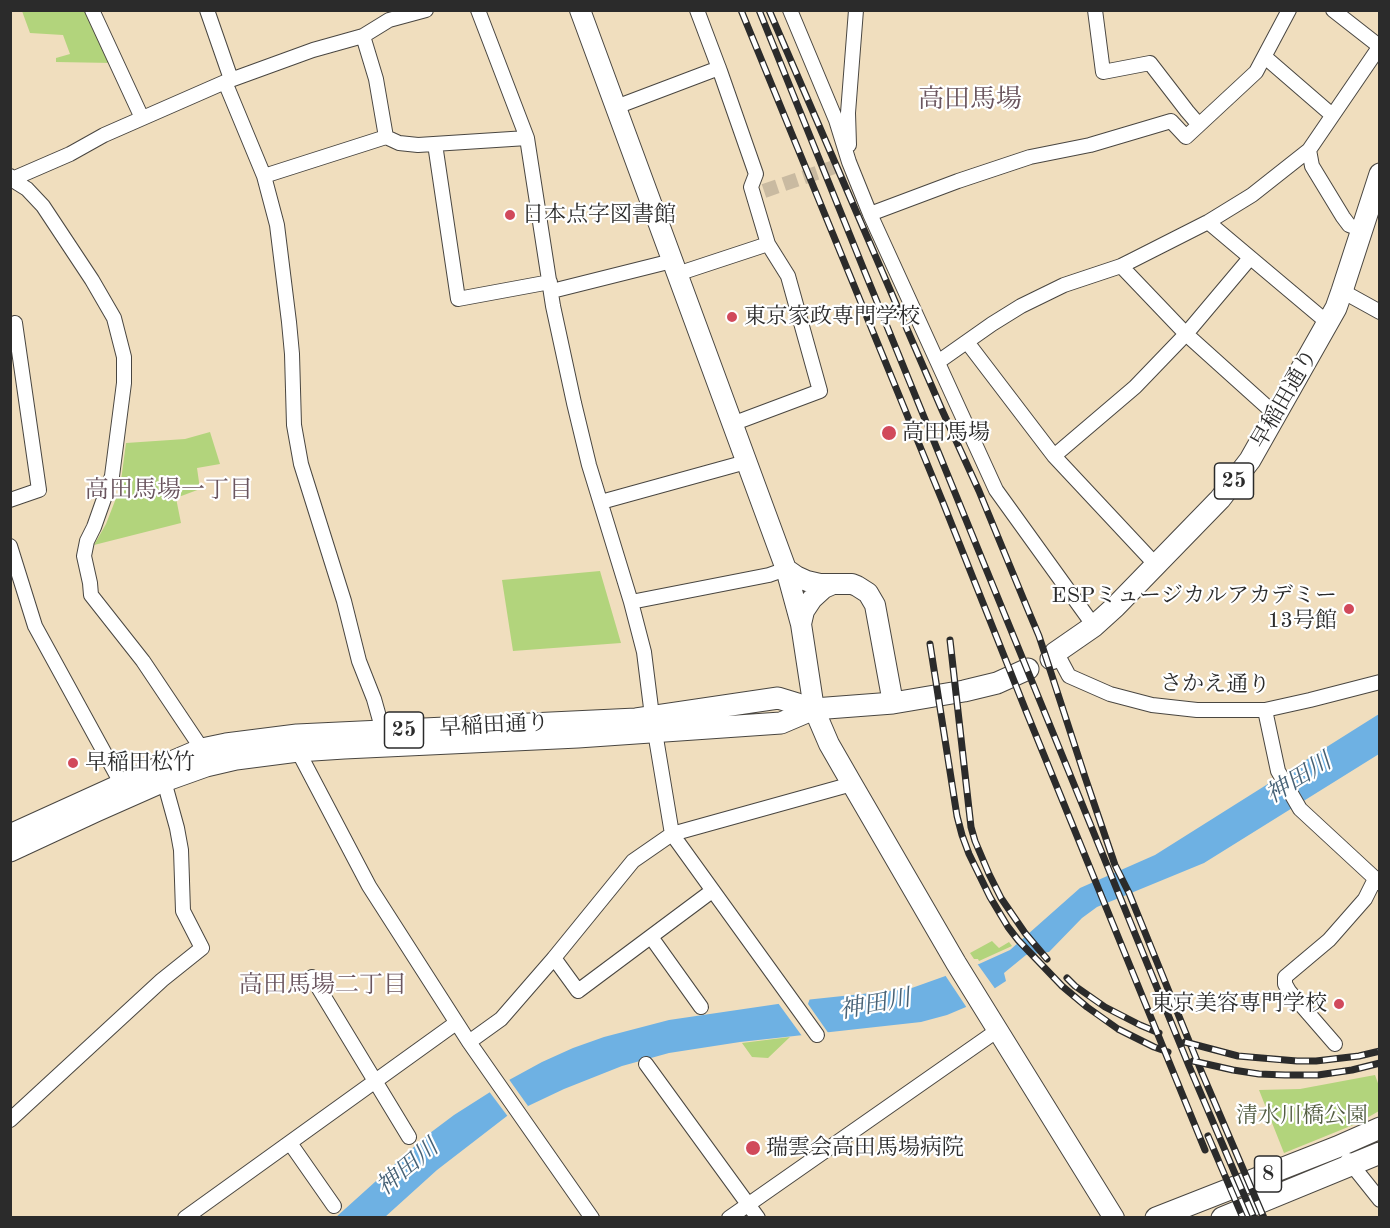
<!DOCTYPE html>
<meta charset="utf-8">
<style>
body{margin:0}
#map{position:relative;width:1390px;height:1228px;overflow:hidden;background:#f0debe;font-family:"Old Standard TT",serif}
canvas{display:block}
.frame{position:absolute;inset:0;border:12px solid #2b2b2b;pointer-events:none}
</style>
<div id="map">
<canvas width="1390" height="1228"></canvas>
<div class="frame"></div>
</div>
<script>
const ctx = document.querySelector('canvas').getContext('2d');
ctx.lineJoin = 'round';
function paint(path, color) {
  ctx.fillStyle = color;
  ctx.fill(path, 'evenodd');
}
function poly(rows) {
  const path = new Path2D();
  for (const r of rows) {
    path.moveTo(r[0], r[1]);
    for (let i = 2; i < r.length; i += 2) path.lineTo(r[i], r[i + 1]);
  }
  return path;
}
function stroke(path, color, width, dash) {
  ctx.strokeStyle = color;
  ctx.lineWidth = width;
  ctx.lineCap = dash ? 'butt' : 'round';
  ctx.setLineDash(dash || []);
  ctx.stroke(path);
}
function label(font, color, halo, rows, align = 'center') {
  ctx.font = font + ' "Old Standard TT","Noto Serif JP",serif';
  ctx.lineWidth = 4.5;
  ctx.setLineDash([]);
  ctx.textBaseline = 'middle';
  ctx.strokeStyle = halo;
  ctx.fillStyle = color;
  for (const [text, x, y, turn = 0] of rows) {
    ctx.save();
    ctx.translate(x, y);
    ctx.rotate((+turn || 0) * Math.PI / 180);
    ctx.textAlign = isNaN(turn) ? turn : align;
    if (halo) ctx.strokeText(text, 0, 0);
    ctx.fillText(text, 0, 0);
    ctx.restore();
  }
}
const green = poly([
 [22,11,87,11,113,63,56,62,56,58,70,54,63,35,30,33],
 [210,432,220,464,197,468,200,489,176,498,181,523,94,545,106,524,120,488,126,443,185,439],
 [600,571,621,643,513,651,502,580],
 [992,941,999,948,1009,942,1012,946,979,961,978,959,974,959,970,953],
 [790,1037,768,1058,752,1057,742,1043],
 [1375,1075,1379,1086,1379,1111,1358,1123,1284,1153,1259,1090,1300,1089]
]);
const water = poly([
 [1379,714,1379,754,1204,863,1097,907,1082,918,1049,952,1026,955,1004,973,1006,981,966,1007,947,1015,921,1022,740,1042,669,1053,622,1066,564,1089,507,1116,437,1170,385,1217,335,1218,426,1136,454,1115,509,1080,542,1062,573,1048,604,1037,669,1020,805,1000,909,989,979,964,1010,950,1080,888,1155,855]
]);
const pier = poly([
 [976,962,996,990,967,1008,945,975],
 [810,998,808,1004,829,1034,802,1036,778,1003],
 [508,1078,528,1106,509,1118,488,1090]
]);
const streetTunnel = poly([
 [764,191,849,162]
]);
const street = poly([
 [92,10,142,118],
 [207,10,231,79],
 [478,10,527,138,553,306,574,403,589,465,631,602,644,652,652,716],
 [697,10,720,71,756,174,751,187,768,244,788,276,820,391,732,424],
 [790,10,836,120,849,162,870,214,996,490,1094,626],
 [1095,10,1103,72,1150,63,1187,111,1199,125],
 [1333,10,1379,46],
 [363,36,376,79,386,137],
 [1265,57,1332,115],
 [225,82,264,176,277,225,289,322,292,354,294,425,301,464,344,601,359,661,374,699,383,731],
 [616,107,719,68],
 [435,144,458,299,550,282],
 [849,145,848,113,856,10],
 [1309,150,1312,166,1343,217,1349,225,1362,230],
 [10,176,11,179,27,189,43,206,92,280,114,318,124,357,124,383,112,476,94,527,87,541,84,556,90,583,91,595,143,661,202,749],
 [264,176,386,137,399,143,418,145,527,138],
 [10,180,70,154,104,135,225,82,313,50,363,36,389,20,426,10],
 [870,214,958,181,1030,157,1090,145,1171,121,1186,137,1256,72,1289,10],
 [1208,222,1328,323],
 [1121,266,1186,334,1276,415],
 [677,274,768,244],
 [552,291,672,261],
 [1342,291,1380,312],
 [967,342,1054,456,1156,565],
 [938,362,992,324,1021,306,1064,285,1121,266,1133,260,1208,222,1252,195,1309,150,1380,46],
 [1054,456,1135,387,1186,334,1250,258],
 [10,500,39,490,15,323],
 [601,502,746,462],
 [10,546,35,626,121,783],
 [631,602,769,575,786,569],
 [1061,661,1069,676,1110,694,1152,705,1197,710,1265,710,1310,700,1380,682],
 [1265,710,1278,771,1300,809,1380,883],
 [655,732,672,834,817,1035],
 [298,744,298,751,369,886,469,1042,592,1218],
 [651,937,701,1007],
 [554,958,578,991,712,891],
 [312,977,409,1137],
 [469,1042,501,1019,554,958,633,861,672,834,852,784],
 [1335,1044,1289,991,1285,984,1285,977,1329,940,1365,899,1375,879],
 [646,1064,758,1218],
 [10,1120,162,980,202,948,183,911,181,850,177,828,164,781],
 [290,1143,334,1206],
 [1348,1160,1380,1200],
 [185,1218,456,1023],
 [729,1218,998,1030]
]);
const secondary = poly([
 [580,10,786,569,801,624,814,709,829,744,852,784,956,963,1114,1218],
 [786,569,796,576,807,581,820,584,852,584,857,586,868,593,875,605,893,703],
 [801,624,804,611,812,599,824,588,833,584]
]);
const primary = poly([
 [1051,659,1055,653,1094,626,1115,607,1220,499,1250,460,1336,308,1342,291,1380,174],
 [10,835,162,766,202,749,226,744,297,735,636,719,778,698,814,709],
 [10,851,96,811,164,781,206,766,236,759,298,751,344,748,578,737,781,723,814,709,893,703,964,691,997,683,1028,669],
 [1156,1218,1337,1147,1380,1128],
 [1222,1218,1380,1153]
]);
const rail = poly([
 [741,10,944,505,1026,711,1205,1150],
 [759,10,864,270,1189,1066,1254,1218],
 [769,10,942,410,979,491,1028,610,1039,636,1085,777,1115,865,1129,893,1202,1073,1264,1218],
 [950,640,971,827,975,841,989,874,1001,898,1025,933,1047,959],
 [930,644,957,816,962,835,969,854,990,897,1008,927,1018,940,1062,986,1087,1007,1118,1029,1154,1047,1168,1052],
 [1067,978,1075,986,1105,1007,1140,1025,1159,1033],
 [1185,1042,1238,1056,1297,1061,1316,1061,1359,1056,1380,1051],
 [1193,1061,1233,1070,1259,1074,1285,1075,1318,1075,1352,1070,1380,1063],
 [1208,1136,1243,1218]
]);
const markers = [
 [510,215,6,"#d1495b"],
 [732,317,6,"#d1495b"],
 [889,433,8,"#d1495b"],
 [1349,609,6,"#d1495b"],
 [73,763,6,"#d1495b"],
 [1339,1004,6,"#d1495b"],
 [753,1148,8,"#d1495b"]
];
const shields = [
 [1234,481,39],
 [404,730,39],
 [1268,1174,27]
];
const shieldNames = [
 ["25",1234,481],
 ["25",404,730],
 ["8",1268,1174]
];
const poiNames = [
 ["日本点字図書館",522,215],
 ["東京家政専門学校",744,317],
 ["高田馬場",902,433],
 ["ESPミュージカルアカデミー",1337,596,"right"],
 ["13号館",1337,621,"right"],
 ["早稲田松竹",85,763],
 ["東京美容専門学校",1327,1004,"right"],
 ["瑞雲会高田馬場病院",766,1148]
];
const streetNames = [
 ["早稲田通り",1285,399,-60],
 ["さかえ通り",1215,685,1],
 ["早稲田通り",494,726,-3]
];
const parkNames = [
 ["清水川橋公園",1302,1116]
];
const neighbourhoodNames = [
 ["高田馬場一丁目",169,491],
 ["高田馬場二丁目",323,986]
];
const waterNames = [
 ["神田川",1299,779,-32],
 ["神田川",875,1005,-11],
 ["神田川",408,1168,-40]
];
const quarterNames = [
 ["高田馬場",970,100]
];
paint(green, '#b2d47c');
paint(water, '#6eb1e3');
paint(pier, '#f0debe');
stroke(streetTunnel, '#c9baa1', 14, [14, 7]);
stroke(street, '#494641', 16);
stroke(secondary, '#494641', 22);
stroke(primary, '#494641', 23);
stroke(street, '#fff', 14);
stroke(secondary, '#fff', 20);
stroke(primary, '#fff', 21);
stroke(rail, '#2b2b2b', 7);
stroke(rail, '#fff', 4.5, [14]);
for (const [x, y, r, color] of markers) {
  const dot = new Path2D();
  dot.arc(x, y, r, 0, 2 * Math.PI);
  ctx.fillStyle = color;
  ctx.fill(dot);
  stroke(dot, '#fff', 2);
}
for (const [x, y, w] of shields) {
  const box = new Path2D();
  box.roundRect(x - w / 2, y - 18, w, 36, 4.5);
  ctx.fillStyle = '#fff';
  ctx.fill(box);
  stroke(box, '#2b2b2b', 1.5);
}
label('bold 21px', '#2b2b2b', null, shieldNames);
label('22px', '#2b2b2b', '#fff', poiNames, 'left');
label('22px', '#2b2b2b', '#fff', streetNames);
label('22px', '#545e43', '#fff', parkNames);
label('24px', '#6a555e', '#fff', neighbourhoodNames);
label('italic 24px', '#466175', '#fff', waterNames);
label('26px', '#6a555e', '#fff', quarterNames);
</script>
